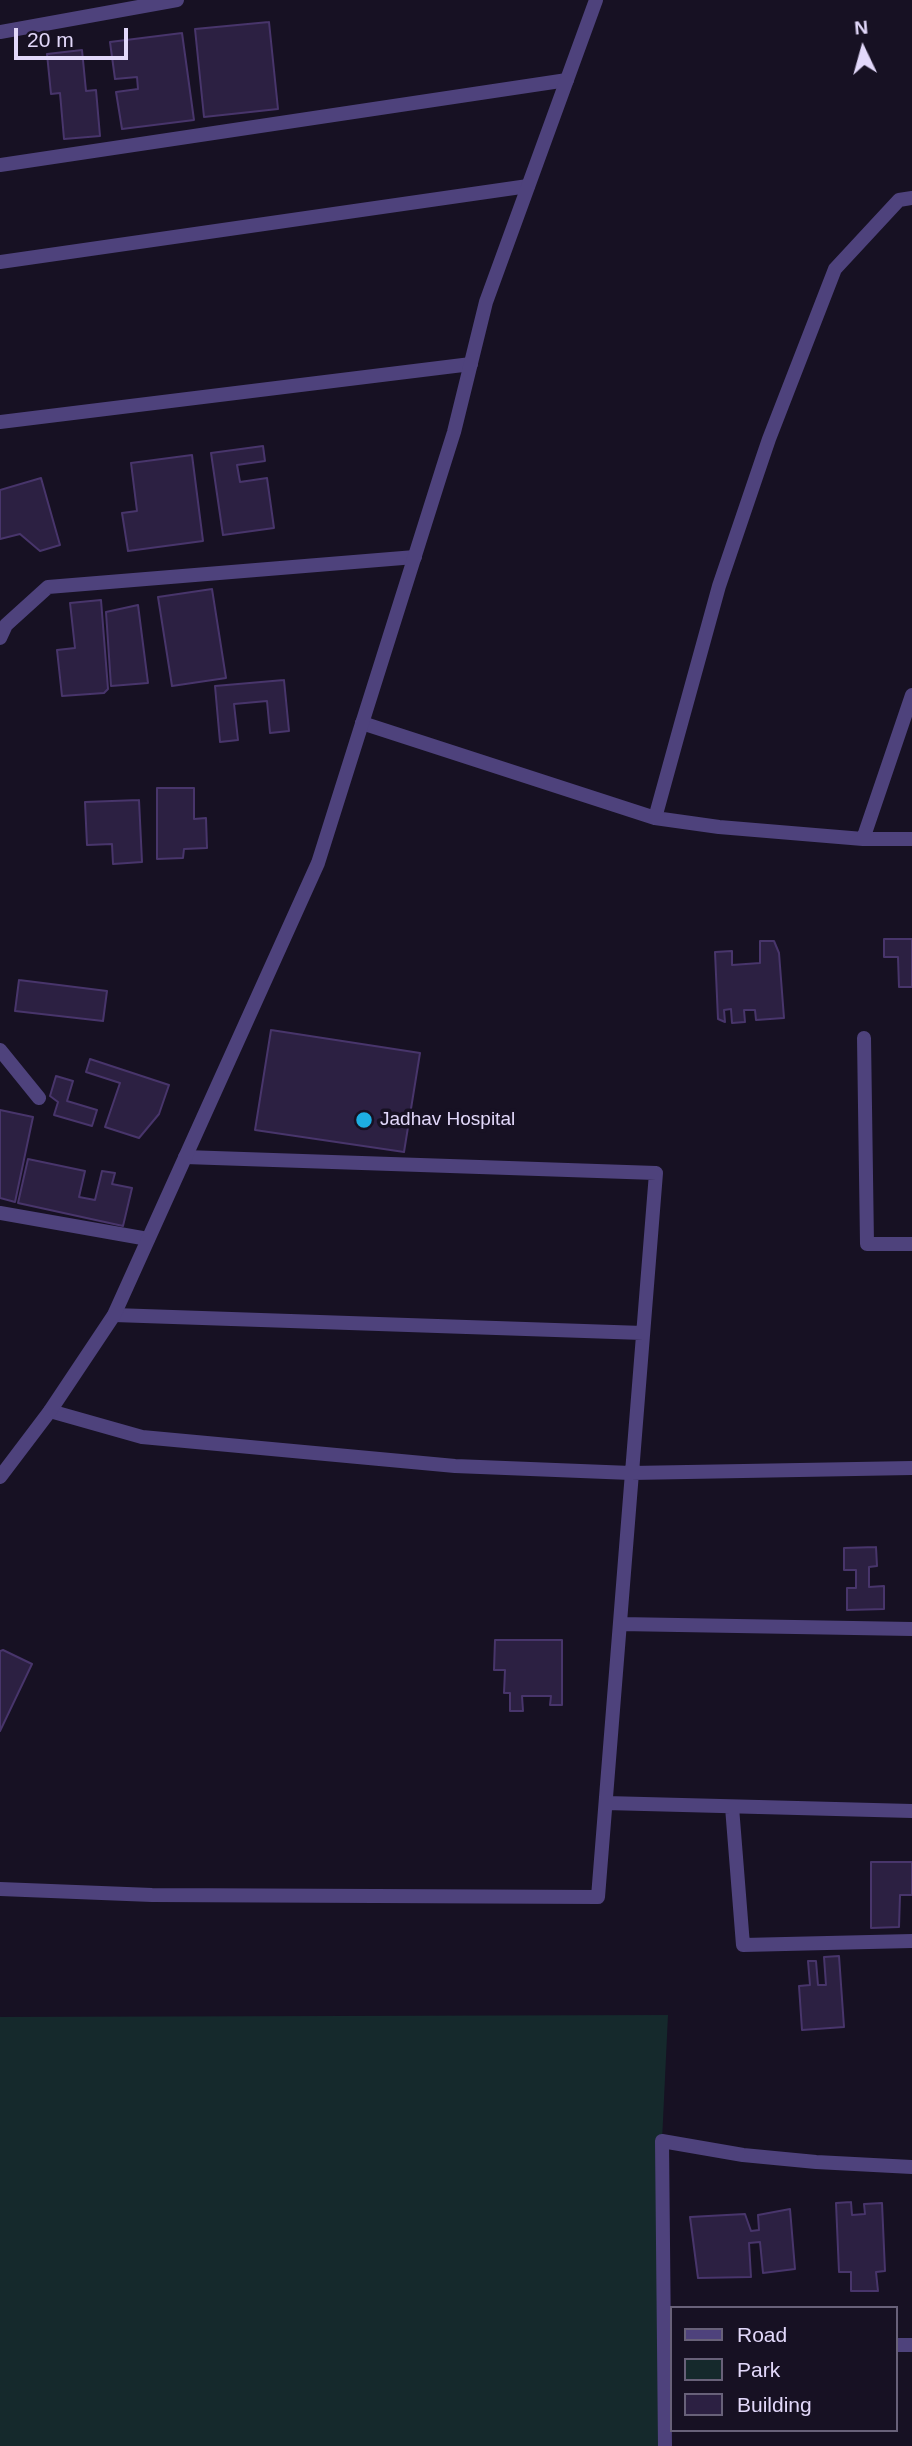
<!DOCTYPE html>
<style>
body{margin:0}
#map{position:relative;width:912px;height:2446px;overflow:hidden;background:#171123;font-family:Helvetica,sans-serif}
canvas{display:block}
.legend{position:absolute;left:670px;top:2306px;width:228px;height:126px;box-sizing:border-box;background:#171123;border:2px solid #686179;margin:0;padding:9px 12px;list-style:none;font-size:21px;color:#e2d8fa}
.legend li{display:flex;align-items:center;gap:14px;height:35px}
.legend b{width:35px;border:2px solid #686179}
.north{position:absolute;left:828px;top:14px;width:70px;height:70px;-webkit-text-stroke:5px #171123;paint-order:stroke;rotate:355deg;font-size:19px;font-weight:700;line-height:28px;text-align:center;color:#e2d8fa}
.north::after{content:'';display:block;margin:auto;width:24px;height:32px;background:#e2d8fa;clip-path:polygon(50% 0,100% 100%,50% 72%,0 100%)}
.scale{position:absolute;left:14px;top:28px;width:114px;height:32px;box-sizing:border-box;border:4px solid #e2d8fa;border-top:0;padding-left:9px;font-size:21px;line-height:24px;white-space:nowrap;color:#e2d8fa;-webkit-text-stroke:5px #171123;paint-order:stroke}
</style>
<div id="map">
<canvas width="912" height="2446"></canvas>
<ul class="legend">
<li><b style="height:9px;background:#4e427c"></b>Road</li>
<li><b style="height:19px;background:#15292c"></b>Park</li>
<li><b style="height:19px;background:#2c2042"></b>Building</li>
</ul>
<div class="north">N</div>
<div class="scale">20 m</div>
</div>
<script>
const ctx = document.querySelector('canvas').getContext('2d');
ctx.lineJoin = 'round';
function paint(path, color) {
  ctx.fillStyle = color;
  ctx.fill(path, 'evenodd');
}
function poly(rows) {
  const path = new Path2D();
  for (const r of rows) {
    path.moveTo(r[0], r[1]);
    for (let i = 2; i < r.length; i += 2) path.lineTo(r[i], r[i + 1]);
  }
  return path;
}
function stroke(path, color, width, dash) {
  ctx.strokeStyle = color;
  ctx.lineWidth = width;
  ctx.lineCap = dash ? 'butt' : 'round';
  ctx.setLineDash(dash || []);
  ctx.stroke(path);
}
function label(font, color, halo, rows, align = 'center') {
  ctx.font = font + ' Helvetica,sans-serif';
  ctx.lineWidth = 7;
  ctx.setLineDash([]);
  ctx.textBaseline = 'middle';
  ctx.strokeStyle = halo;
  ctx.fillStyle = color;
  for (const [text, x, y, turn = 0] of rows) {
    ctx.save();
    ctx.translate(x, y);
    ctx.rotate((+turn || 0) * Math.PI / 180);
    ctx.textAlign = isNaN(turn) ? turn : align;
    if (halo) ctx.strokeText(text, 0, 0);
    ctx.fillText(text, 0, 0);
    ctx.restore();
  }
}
const green = poly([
 [668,2015,662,2141,665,2446,0,2446,0,2017]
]);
const building = poly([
 [269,22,278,109,204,117,195,29,269,22],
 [182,33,194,120,122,129,116,92,138,89,137,77,115,79,110,42,182,33],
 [82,50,86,91,96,90,100,136,64,139,60,93,51,94,47,54,82,50],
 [263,446,265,461,237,465,240,482,267,478,274,528,223,535,211,453,263,446],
 [192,455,203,541,128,551,122,513,137,511,131,463,192,455],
 [41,478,60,545,40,551,20,534,0,539,0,490,41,478],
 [212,589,226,678,172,686,158,597,212,589],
 [101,600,108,689,104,693,62,696,57,650,75,648,70,603,101,600],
 [138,605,148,683,111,686,106,612,138,605],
 [284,680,289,731,270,733,267,701,234,704,238,740,220,742,215,686,284,680],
 [157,788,194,788,194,819,206,818,207,848,184,849,183,858,157,859,157,788],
 [139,800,142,862,113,864,112,844,87,845,85,802,139,800],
 [884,939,912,939,912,987,899,987,898,957,884,957,884,939],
 [760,941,774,941,779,953,784,1018,756,1020,755,1010,744,1010,745,1022,732,1023,731,1009,724,1010,725,1022,718,1019,715,952,732,951,732,965,760,963,760,941],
 [19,980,107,991,103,1021,15,1011,19,980],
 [271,1030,420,1053,404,1152,255,1130,271,1030],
 [90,1059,169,1085,159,1114,139,1138,105,1127,120,1083,86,1072,90,1059],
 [56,1076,73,1081,67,1101,97,1110,92,1126,54,1115,58,1102,50,1096,56,1076],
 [0,1110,33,1117,15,1202,0,1198,0,1110],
 [28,1159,85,1171,79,1197,95,1200,102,1171,115,1173,112,1184,132,1188,123,1226,18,1203,28,1159],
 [876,1547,877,1566,869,1567,869,1587,884,1586,884,1609,847,1610,847,1588,856,1588,856,1570,844,1570,844,1548,876,1547],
 [495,1640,562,1640,562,1705,550,1705,551,1696,522,1696,523,1711,510,1711,510,1693,504,1693,505,1670,494,1670,495,1640],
 [3,1650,32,1664,0,1731,0,1651,3,1650],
 [871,1862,912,1862,912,1895,900,1895,899,1927,871,1928,871,1862],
 [839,1956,844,2027,802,2030,799,1986,810,1985,808,1961,816,1961,818,1985,826,1985,824,1957,839,1956],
 [851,2202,852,2215,865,2214,864,2204,882,2203,885,2271,876,2272,878,2291,851,2291,851,2272,839,2272,836,2203,851,2202],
 [790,2209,795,2269,763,2273,760,2242,749,2243,751,2277,698,2278,690,2217,745,2214,751,2231,759,2230,758,2215,790,2209]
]);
const minor = poly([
 [0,165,567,80],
 [0,262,528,186],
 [0,422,471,364],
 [0,638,6,625,48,587,415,557],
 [362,723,655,818,719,827,863,839,912,839],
 [655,818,719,586,769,439,835,269,899,200,912,198],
 [863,839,912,695],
 [864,1038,867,1244,912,1244],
 [0,1050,39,1098],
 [0,1213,148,1239],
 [114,1315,643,1333],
 [50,1411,142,1437,455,1466,631,1473,912,1468],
 [620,1624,912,1629],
 [606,1803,912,1811],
 [732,1807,743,1945,912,1941],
 [0,1889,152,1895,598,1897,656,1173,185,1157],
 [896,2345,912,2345],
 [665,2446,662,2141,743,2155,816,2162,912,2167]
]);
const tertiary = poly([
 [0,32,177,0],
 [0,1477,50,1411,114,1315,318,863,454,432,486,302,596,0]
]);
const markers = [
 [364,1120,9,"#1daee2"]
];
const poiNames = [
 ["Jadhav Hospital",380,1120]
];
paint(green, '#15292c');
paint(building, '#2c2042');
stroke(building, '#48356b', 2);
stroke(minor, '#4e427c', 14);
stroke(tertiary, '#4e427c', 14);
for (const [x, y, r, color] of markers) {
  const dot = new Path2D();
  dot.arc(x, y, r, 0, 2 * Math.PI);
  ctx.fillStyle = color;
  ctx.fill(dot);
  stroke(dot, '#171123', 2.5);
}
label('19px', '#e2d8fa', '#171123', poiNames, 'left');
</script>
